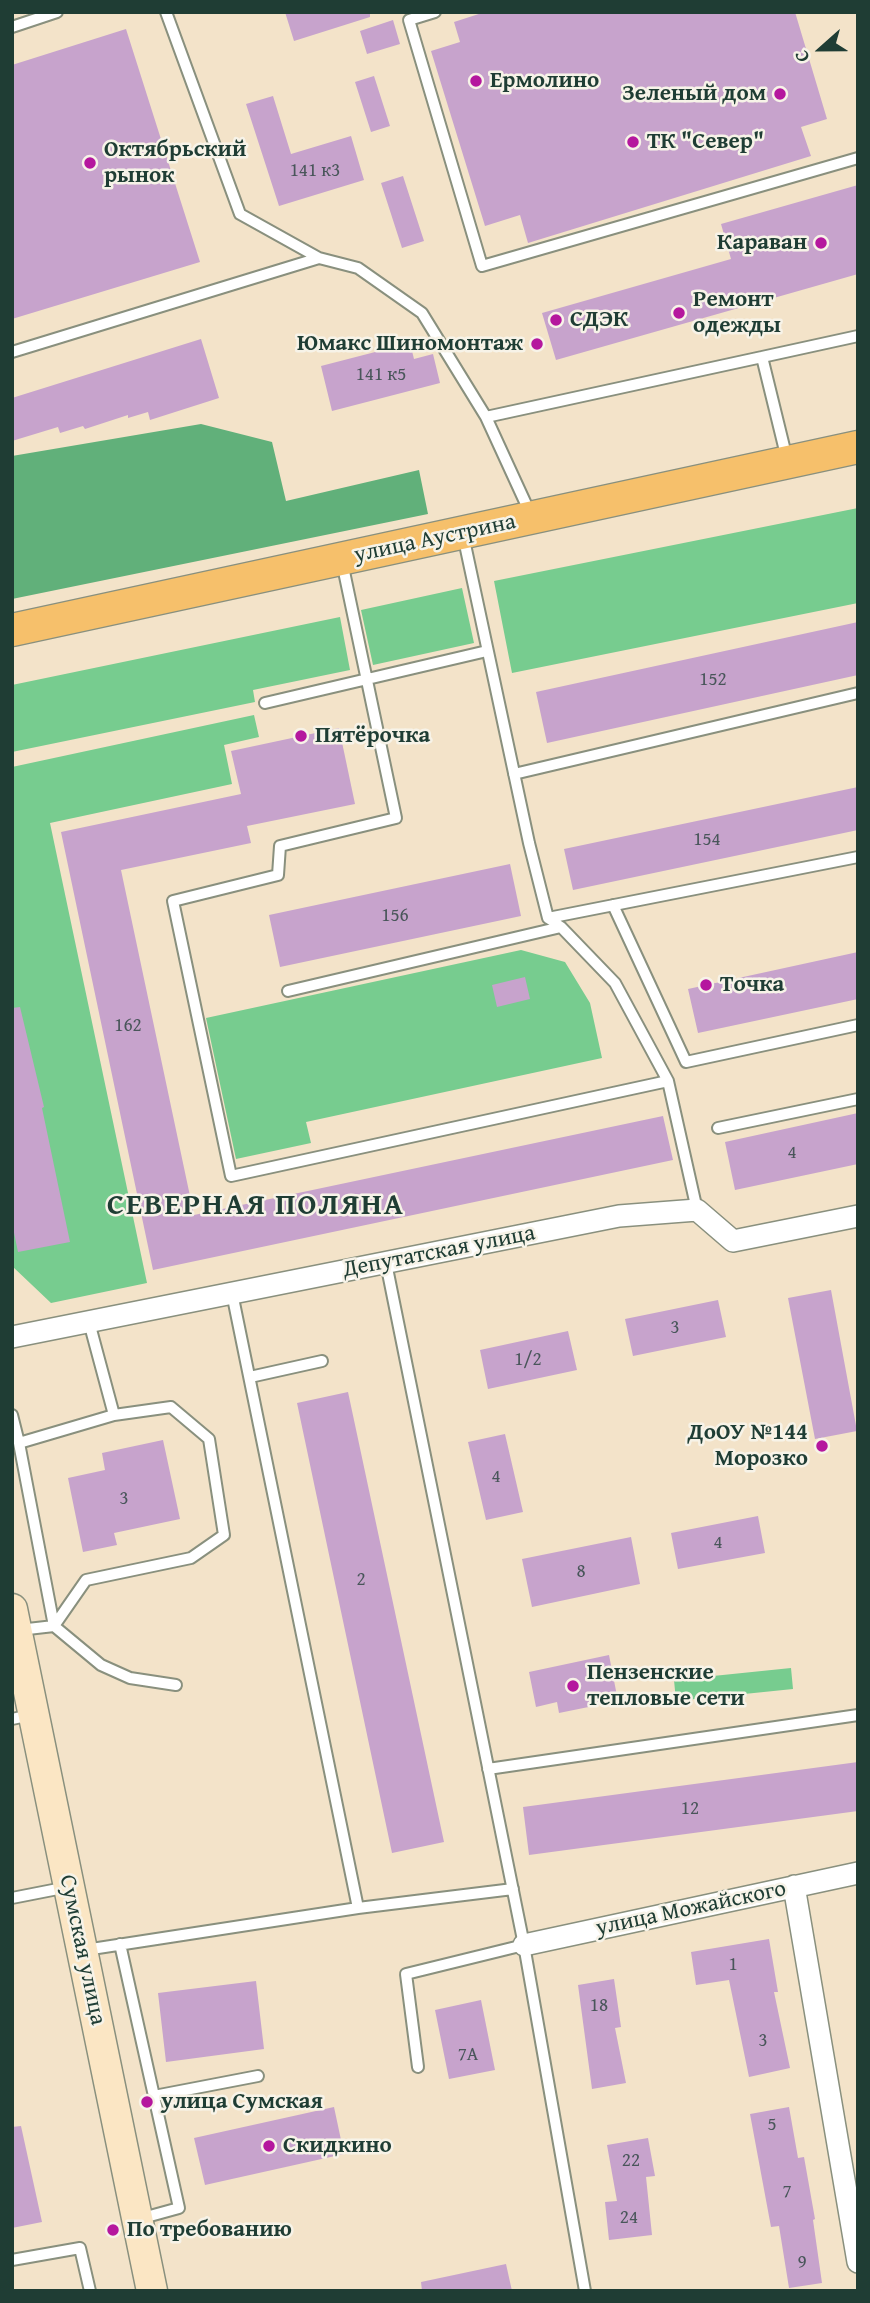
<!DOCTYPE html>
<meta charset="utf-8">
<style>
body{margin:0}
#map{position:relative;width:870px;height:2303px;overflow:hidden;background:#f3e3c9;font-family:"Gentium Book Plus",serif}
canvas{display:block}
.frame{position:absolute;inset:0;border:14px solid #1f3d34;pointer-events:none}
.north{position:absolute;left:786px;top:14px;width:70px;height:70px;-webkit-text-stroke:5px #f7f3e8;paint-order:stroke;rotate:249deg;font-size:19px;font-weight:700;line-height:28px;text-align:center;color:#1f3d34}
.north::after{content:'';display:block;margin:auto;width:24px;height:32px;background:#1f3d34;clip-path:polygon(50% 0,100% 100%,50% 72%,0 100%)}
</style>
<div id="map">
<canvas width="870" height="2303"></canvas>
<div class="frame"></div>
<div class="north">С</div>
</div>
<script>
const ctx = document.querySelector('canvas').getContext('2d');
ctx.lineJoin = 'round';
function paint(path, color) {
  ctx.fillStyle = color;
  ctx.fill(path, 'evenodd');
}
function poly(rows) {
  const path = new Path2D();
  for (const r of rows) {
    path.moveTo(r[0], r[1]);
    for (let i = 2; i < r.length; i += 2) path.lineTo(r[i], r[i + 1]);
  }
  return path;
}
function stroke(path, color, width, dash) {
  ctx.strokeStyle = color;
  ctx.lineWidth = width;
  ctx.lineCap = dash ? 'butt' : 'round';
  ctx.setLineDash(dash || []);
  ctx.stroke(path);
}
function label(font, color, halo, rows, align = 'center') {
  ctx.font = font + ' "Gentium Book Plus",serif';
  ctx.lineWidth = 5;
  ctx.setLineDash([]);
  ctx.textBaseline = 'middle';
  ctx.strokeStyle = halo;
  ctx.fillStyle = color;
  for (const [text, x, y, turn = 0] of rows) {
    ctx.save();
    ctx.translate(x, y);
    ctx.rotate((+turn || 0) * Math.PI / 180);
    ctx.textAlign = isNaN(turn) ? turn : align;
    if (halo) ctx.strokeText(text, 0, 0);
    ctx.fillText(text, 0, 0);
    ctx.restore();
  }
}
const green = poly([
 [858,508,858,603,512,673,494,581],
 [462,588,474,643,373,665,361,610],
 [340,617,350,670,253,690,255,702,12,752,12,685],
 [254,715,259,737,224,745,232,784,50,823,147,1283,51,1303,12,1266,12,767],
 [521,950,565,962,590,1003,602,1058,306,1122,311,1143,236,1159,206,1018],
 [791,1668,793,1689,676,1701,674,1680]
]);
const forest = poly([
 [201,424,272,442,286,501,419,470,428,514,12,599,12,456]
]);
const building = poly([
 [285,12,370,12,370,17,294,41],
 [485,12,795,12,827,119,801,127,811,156,528,243,520,215,485,226,431,51,460,42,454,22],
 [393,20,400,44,367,54,360,31],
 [126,29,200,262,12,319,12,65],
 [374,76,390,126,371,132,355,82],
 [273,96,291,154,351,136,364,180,279,206,246,104],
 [403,176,424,241,402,248,381,183],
 [858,185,858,274,556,360,542,313,731,259,721,224],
 [201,339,219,398,150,420,148,412,128,418,128,415,85,429,83,426,60,433,58,427,12,441,12,398],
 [410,343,414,359,433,354,440,383,332,411,321,366],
 [858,622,858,675,547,743,536,692],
 [339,728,355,804,247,826,251,843,121,870,194,1215,663,1116,673,1160,153,1270,61,832,241,794,231,751],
 [858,787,858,830,573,890,564,849],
 [510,864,521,916,280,967,269,915],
 [858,952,858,999,698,1033,688,989],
 [525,977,530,999,497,1007,492,985],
 [20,1007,44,1107,42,1108,70,1242,18,1252,12,1223,12,1008],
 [858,1113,858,1164,735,1190,725,1142],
 [831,1290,857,1431,815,1439,788,1298],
 [718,1300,726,1337,633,1356,625,1319],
 [568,1331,577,1370,488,1389,480,1350],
 [348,1392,444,1842,392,1853,297,1403],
 [505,1434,523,1512,486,1520,468,1442],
 [163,1440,180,1519,114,1533,117,1545,83,1552,68,1478,105,1470,102,1453],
 [758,1516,765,1553,678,1569,671,1533],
 [631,1537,640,1584,532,1607,522,1559],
 [609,1655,618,1701,559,1713,557,1702,536,1707,529,1672],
 [858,1762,858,1811,529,1855,523,1807],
 [769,1939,778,1992,774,1992,790,2068,749,2077,729,1980,696,1985,691,1952],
 [614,1979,621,2027,615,2028,626,2083,592,2089,578,1985],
 [256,1981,264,2049,166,2062,158,1993],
 [481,2000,495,2070,449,2079,435,2010],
 [334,2107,344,2154,205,2185,194,2138],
 [789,2107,798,2158,804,2157,815,2219,813,2220,822,2283,789,2288,779,2226,771,2227,750,2114],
 [21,2126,42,2222,12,2228,12,2127],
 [648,2138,655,2176,646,2177,652,2235,609,2240,605,2202,617,2201,607,2145],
 [506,2264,512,2291,422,2291,421,2282]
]);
const lane = poly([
 [166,12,240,214,319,258],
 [435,12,409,20,482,266,858,158],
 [12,27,57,12],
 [12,352,319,258,358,268,422,313,486,417,531,515],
 [762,357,858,336],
 [486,417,762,357,787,459],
 [463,535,529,843,548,918,561,927,615,983,668,1081,697,1210],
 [342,562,396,818,280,846,278,875,173,901,231,1176,668,1081],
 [265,703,487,651],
 [514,774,858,693],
 [613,905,686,1062,858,1025],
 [548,918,858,857],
 [288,991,561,927],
 [718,1128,858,1099],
 [386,1263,524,1945,585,2291],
 [232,1293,358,1908],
 [89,1322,114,1415],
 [250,1377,322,1361],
 [171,1407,209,1439,224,1535,191,1558,86,1580,54,1626,19,1443,114,1415,171,1407],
 [12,1415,19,1443],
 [19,1630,54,1626,101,1665,130,1678,176,1685],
 [12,1719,31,1715],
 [488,1769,858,1715],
 [12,1898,68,1887],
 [120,1944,179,2208,139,2219],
 [85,1950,358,1908,513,1889],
 [418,2067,406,1974,524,1945],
 [154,2096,258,2076],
 [12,2260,80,2248,90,2291]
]);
const street = poly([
 [12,1337,619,1216,697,1210,733,1241,858,1216],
 [794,1886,858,2262],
 [524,1945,858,1873]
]);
const secondary = poly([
 [12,1609,152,2291]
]);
const primary = poly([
 [12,630,858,447]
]);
const markers = [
 [476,81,7,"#b5179e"],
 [780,94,7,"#b5179e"],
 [633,142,7,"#b5179e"],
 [90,163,7,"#b5179e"],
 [821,243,7,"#b5179e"],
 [679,313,7,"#b5179e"],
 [556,320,7,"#b5179e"],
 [537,344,7,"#b5179e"],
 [301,736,7,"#b5179e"],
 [706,985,7,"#b5179e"],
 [822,1446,7,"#b5179e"],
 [573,1686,7,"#b5179e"],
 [147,2102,7,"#b5179e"],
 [269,2146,7,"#b5179e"],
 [113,2230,7,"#b5179e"]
];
const numberNames = [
 ["141 к3",315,171],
 ["141 к5",381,375],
 ["152",713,680],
 ["154",707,840],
 ["156",395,916],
 ["162",128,1026],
 ["4",792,1153],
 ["3",675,1328],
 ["1/2",528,1360],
 ["4",496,1477],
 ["3",124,1499],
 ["4",718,1543],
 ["8",581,1572],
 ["2",361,1580],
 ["12",690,1809],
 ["1",733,1965],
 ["18",599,2006],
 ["3",763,2041],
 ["7А",468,2055],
 ["5",772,2125],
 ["22",631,2161],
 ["7",787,2192],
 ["24",629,2218],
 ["9",802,2263]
];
const poiNames = [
 ["Ермолино",490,81],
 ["Зеленый дом",766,94,"right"],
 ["ТК \"Север\"",647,142],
 ["Октябрьский",104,150],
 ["рынок",104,176],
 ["Караван",807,243,"right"],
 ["Ремонт",693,300],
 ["одежды",693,326],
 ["СДЭК",570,320],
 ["Юмакс Шиномонтаж",523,344,"right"],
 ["Пятёрочка",315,736],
 ["Точка",720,985],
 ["ДоОУ №144",808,1433,"right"],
 ["Морозко",808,1459,"right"],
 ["Пензенские",587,1673],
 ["тепловые сети",587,1699],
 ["улица Сумская",161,2102],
 ["Скидкино",283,2146],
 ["По требованию",127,2230]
];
const streetNames = [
 ["улица Аустрина",435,539,-12],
 ["Депутатская улица",439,1252,-11],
 ["улица Можайского",691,1909,-12],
 ["Сумская улица",82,1950,78]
];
const districtNames = [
 ["СЕВЕРНАЯ ПОЛЯНА",256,1206]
];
paint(green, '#77cc8f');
paint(forest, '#61b07a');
paint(building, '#c7a3cc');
stroke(lane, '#89907e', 14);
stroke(street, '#89907e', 24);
stroke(secondary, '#89907e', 33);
stroke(primary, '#89907e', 35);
stroke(lane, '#fff', 10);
stroke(street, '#fff', 21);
stroke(secondary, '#fbe6c4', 30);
stroke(primary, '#f6c06b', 32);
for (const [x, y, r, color] of markers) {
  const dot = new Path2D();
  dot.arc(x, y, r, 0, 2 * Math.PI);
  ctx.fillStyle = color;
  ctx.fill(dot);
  stroke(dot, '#f7f3e8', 2.5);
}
label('19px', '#49565a', null, numberNames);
label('bold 23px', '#1f3d34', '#f7f3e8', poiNames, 'left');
label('23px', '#1f3d34', '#f7f3e8', streetNames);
ctx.letterSpacing = '2px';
label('bold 30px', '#1f3d34', '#f7f3e8', districtNames);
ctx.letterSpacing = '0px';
</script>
